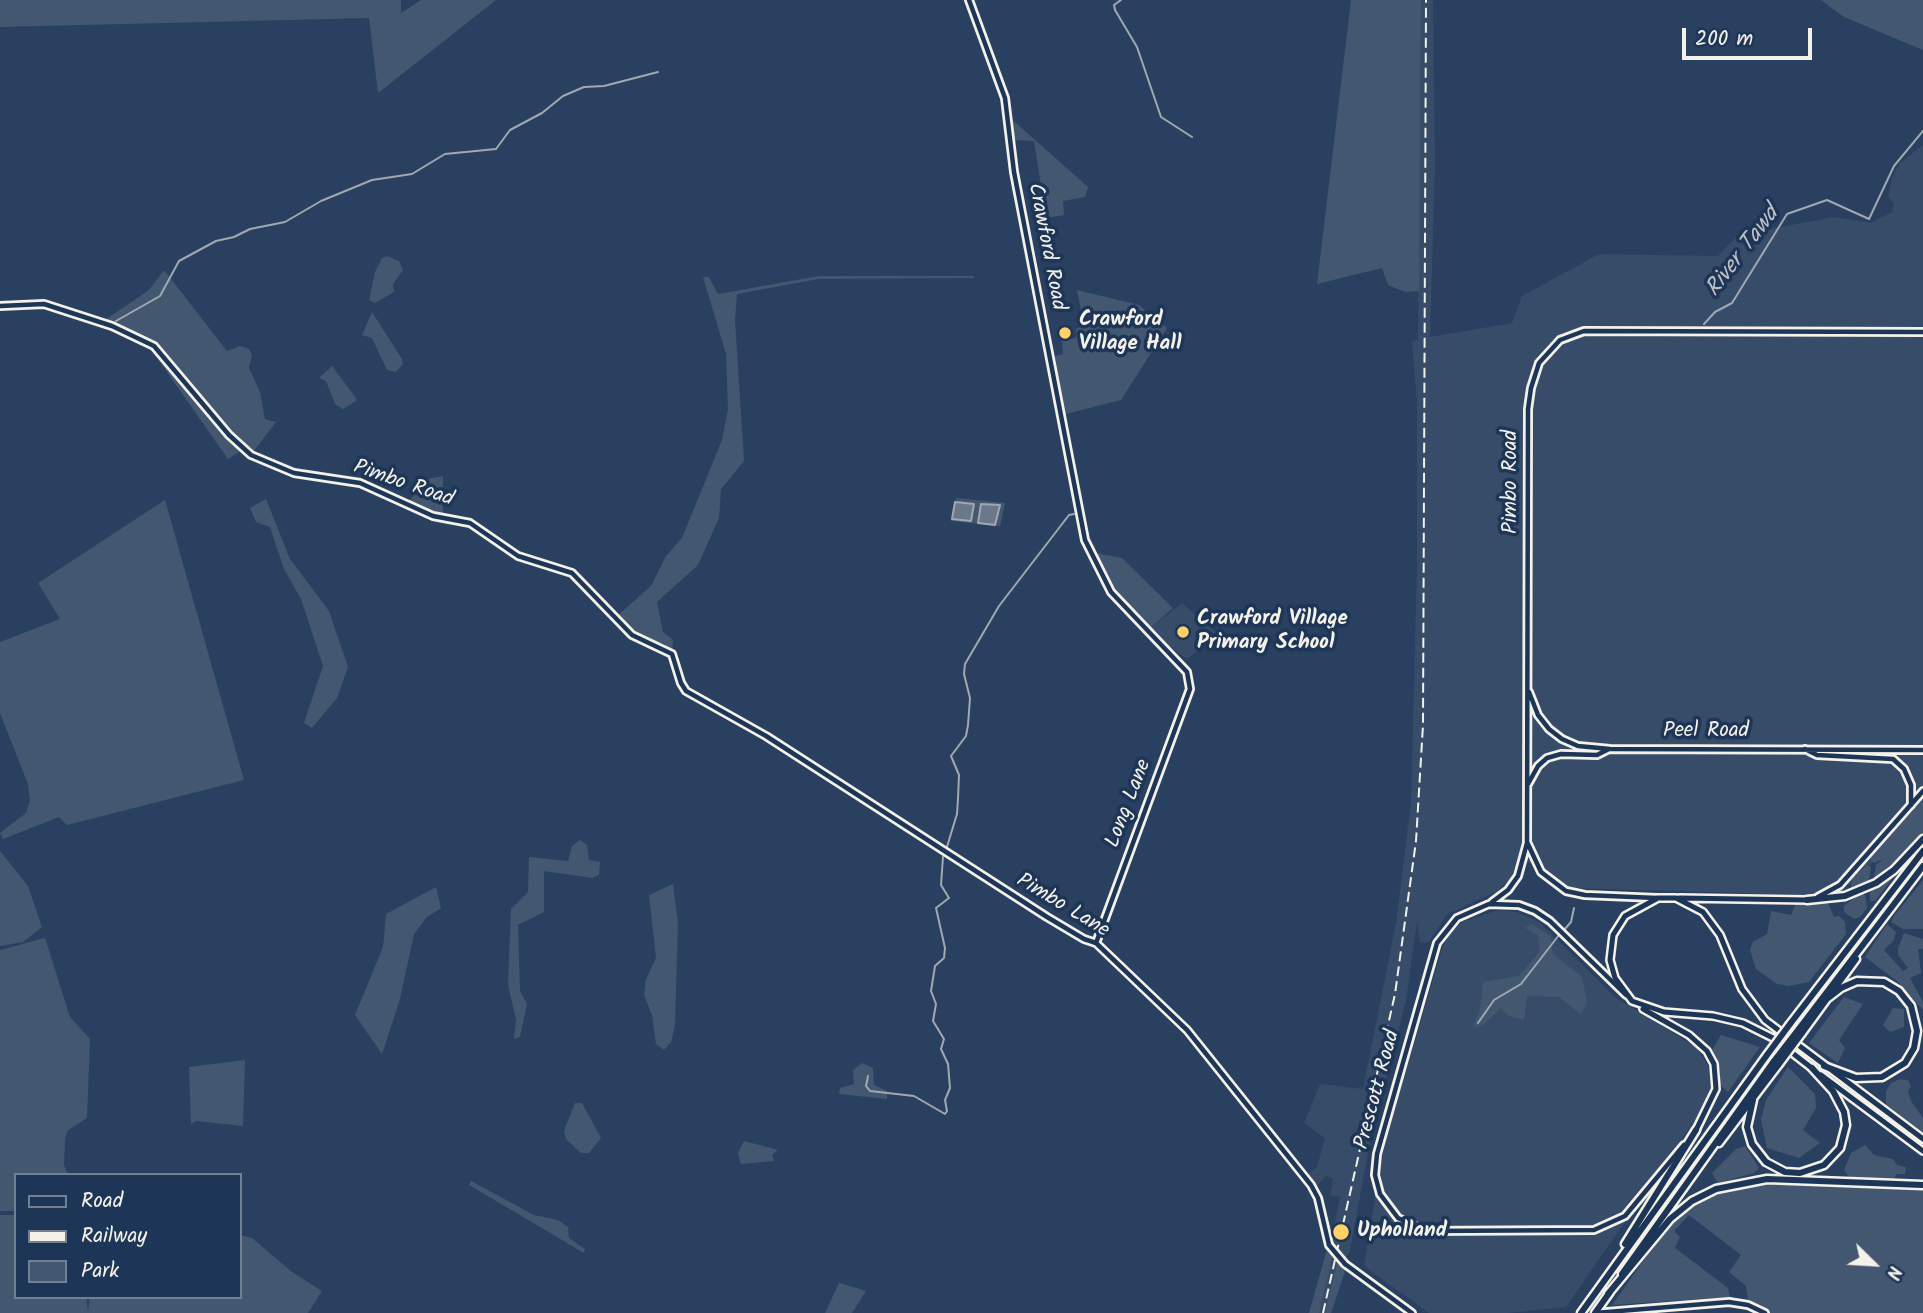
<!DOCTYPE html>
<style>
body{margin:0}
#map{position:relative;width:1923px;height:1313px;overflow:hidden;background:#2a4060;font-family:Kalam,sans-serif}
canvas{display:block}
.legend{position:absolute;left:14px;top:1173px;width:228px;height:126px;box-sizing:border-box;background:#1d3557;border:2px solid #738091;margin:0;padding:9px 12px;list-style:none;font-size:21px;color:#f4f1e8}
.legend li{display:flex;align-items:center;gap:14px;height:35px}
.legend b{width:35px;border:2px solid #738091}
.north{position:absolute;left:1839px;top:1229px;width:70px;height:70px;-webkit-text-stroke:5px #1d3557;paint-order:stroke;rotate:114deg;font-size:19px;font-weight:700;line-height:28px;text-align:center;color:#f4f1e8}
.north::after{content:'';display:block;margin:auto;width:24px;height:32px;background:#f4f1e8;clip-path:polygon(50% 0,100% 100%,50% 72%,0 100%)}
.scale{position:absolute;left:1682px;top:28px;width:130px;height:32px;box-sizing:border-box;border:4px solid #f4f1e8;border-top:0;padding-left:9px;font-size:21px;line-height:24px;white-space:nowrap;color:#f4f1e8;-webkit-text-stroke:5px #1d3557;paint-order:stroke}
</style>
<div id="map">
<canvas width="1923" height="1313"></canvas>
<ul class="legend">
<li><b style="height:9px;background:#1d3557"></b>Road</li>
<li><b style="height:9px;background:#f4f1e8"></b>Railway</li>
<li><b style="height:19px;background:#445771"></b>Park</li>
</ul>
<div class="north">N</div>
<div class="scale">200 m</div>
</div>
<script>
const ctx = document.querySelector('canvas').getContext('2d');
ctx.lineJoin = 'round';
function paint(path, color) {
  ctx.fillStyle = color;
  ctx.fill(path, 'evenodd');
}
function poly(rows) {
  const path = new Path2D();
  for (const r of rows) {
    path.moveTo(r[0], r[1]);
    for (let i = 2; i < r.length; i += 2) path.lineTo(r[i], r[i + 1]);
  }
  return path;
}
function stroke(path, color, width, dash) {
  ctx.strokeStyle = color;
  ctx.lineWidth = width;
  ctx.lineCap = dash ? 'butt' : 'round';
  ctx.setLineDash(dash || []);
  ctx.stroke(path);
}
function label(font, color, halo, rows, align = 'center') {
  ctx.font = font + ' Kalam,sans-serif';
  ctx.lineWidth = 7;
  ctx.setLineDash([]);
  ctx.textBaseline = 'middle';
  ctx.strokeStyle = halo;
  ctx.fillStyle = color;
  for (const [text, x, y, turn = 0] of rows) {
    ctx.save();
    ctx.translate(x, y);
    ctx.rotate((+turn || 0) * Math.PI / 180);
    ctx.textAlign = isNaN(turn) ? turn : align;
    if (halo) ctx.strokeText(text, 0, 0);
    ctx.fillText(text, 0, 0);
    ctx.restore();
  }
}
const built = poly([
 [1421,0,1433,0,1435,166,1430,337,1512,323,1522,296,1599,254,1718,256,1738,235,1834,217,1871,223,1892,212,1894,203,1888,197,1892,178,1900,163,1923,145,1923,802,1855,883,1806,895,1571,888,1528,862,1496,892,1447,914,1429,942,1420,943,1417,921,1406,1001,1371,1137,1350,1250,1343,1265,1346,1268,1331,1313,1309,1313,1332,1236,1340,1197,1330,1195,1333,1179,1326,1176,1316,1187,1307,1175,1317,1167,1325,1138,1304,1123,1320,1084,1363,1089,1396,923,1411,802,1417,566,1417,402,1412,341,1418,340],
 [1182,603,1218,634,1187,659,1148,630],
 [1498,910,1517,912,1540,923,1616,998,1696,1047,1708,1066,1711,1089,1697,1117,1566,1307,1508,1313,1429,1313,1364,1266,1382,1154,1442,949,1450,932,1462,922]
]);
const green = poly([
 [0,0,401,0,401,13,421,0,496,0,378,93,369,18,0,27],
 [1351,0,1421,0,1419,291,1405,292,1388,285,1382,268,1317,284],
 [1821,0,1923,0,1923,50,1844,17],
 [1007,115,1088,187,1085,197,1063,201,1064,215,1046,218,1034,141,1010,140],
 [387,256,399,261,403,270,393,284,394,292,375,303,369,300,375,272,382,258],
 [164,270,227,351,240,346,249,349,252,355,249,368,260,392,265,419,276,422,253,452,233,434,157,344,105,320,149,290],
 [819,276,974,276,974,278,818,279,737,294,735,320,744,461,721,489,719,518,698,565,657,602,663,632,673,640,672,651,663,643,651,642,621,623,616,617,651,586,666,556,682,538,722,440,728,409,726,354,703,277,709,277,718,294],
 [1077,290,1139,305,1167,328,1121,400,1062,415,1051,357,1063,354,1062,341,1076,338,1076,329,1084,326],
 [372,312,402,359,403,364,396,372,387,370,372,338,362,335],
 [150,348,174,371,225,436,241,451,228,459],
 [332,366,356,398,356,401,343,409,335,404,326,381,319,378],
 [443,476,443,517,408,502,428,479],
 [956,498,1005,503,1000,526,951,521],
 [266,499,290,559,329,611,348,667,337,698,312,728,304,723,323,666,301,599,284,569,270,527,256,522,250,508],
 [165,500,244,780,67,825,59,817,3,839,0,833,26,813,30,800,28,784,0,713,0,642,60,619,38,583],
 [1091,552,1122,558,1173,608,1148,630,1113,591],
 [1923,795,1923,833,1902,857,1874,877,1876,865,1884,859,1874,863,1870,859],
 [580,840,587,845,589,860,600,862,599,875,592,878,544,871,544,912,518,925,520,991,527,1004,520,1037,514,1039,516,1020,508,985,511,909,528,892,529,857,568,861,572,846],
 [0,851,28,886,42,927,23,942,0,946],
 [1867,865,1871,867,1869,881,1851,888,1852,878],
 [1891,875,1893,878,1875,901,1870,901,1870,892],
 [1923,880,1923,929,1903,929,1891,922,1894,916],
 [673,884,678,923,675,1025,671,1042,664,1050,656,1044,652,1015,644,995,646,979,656,958,649,895],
 [436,887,441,908,426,918,414,934,400,999,382,1054,355,1015,383,947,386,914],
 [1861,893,1865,895,1867,908,1860,917,1854,919,1844,912,1844,906],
 [1822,901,1829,905,1834,917,1839,916,1845,922,1846,934,1809,982,1789,986,1777,984,1756,969,1750,950,1753,942,1767,934,1771,911,1791,915,1795,905],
 [1532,924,1551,937,1553,954,1582,977,1587,1002,1581,1015,1559,997,1527,996,1524,1020,1507,1015,1501,1008,1482,1026,1473,1027,1480,1010,1483,982,1519,976,1536,956,1540,949,1538,935,1525,928],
 [1887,924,1896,932,1894,940,1884,950,1903,971,1908,968,1898,955,1898,948,1904,933,1923,939,1923,949,1918,949,1921,973,1910,978,1923,1002,1923,1010,1897,981,1865,957],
 [45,938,70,1017,90,1039,87,1118,67,1131,65,1139,64,1165,68,1175,16,1175,16,1211,0,1211,0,950],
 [1844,997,1863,1004,1839,1040,1845,1048,1838,1063,1809,1043],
 [1893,1008,1904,1009,1904,1027,1890,1032,1883,1025],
 [1721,1035,1760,1047,1728,1092,1720,1085,1720,1071,1712,1050],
 [245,1060,243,1126,196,1121,191,1124,189,1067],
 [862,1063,873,1068,874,1085,887,1091,887,1099,839,1094,840,1088,854,1084,853,1070],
 [1788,1067,1815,1094,1816,1108,1803,1130,1820,1143,1799,1158,1767,1148,1761,1120,1766,1100],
 [1900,1079,1908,1080,1911,1086,1908,1091,1911,1101,1923,1118,1923,1135,1886,1105,1886,1091,1891,1083],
 [575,1103,582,1103,601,1138,589,1153,581,1153,566,1139,564,1131],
 [744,1141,778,1150,772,1155,774,1161,741,1164,738,1153],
 [1865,1145,1874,1155,1893,1159,1897,1165,1906,1167,1905,1174,1896,1174,1894,1180,1853,1179,1848,1176,1844,1170,1851,1153],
 [1745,1146,1759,1168,1754,1173,1718,1183,1712,1173,1736,1149],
 [471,1181,534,1215,558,1220,568,1227,569,1238,585,1249,584,1253,469,1185],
 [1768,1183,1923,1189,1923,1313,1769,1313,1748,1299,1746,1286,1729,1272,1741,1255,1689,1215,1674,1231,1680,1237,1675,1248,1728,1288,1730,1297,1612,1305,1668,1226,1690,1207,1729,1189],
 [0,1215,16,1215,16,1297,86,1297,88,1311,90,1297,240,1297,240,1235,252,1238,292,1272,322,1291,308,1313,0,1313],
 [1328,1246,1333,1253,1319,1313,1309,1313],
 [1338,1259,1346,1268,1331,1313,1325,1313],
 [839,1283,866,1291,852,1313,825,1313]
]);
const water = poly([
 [955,502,974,504,971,521,952,519,955,502],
 [981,504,1000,505,995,525,978,523,981,504]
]);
const stream = poly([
 [1121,0,1114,5,1115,10,1137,47,1161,117,1192,137],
 [116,321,160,296,179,261,216,241,234,237,250,229,285,222,321,201,372,180,412,174,445,154,496,149,510,130,542,113,563,96,584,87,604,86,658,72],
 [1704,324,1715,312,1732,303,1787,214,1827,200,1869,219,1894,166,1923,131],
 [946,850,957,814,958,799,959,775,951,756,966,736,968,725,970,698,964,674,965,664,999,606,1069,515,1074,514],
 [1564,930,1571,922,1574,908],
 [1478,1023,1494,1000,1521,984,1559,935],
 [868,1076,866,1086,870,1091,914,1096,945,1114,947,1111,945,1100,950,1088,948,1064,941,1049,944,1039,933,1021,936,1004,931,991,935,966,944,958,945,948,936,908,949,898,941,885,943,857]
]);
const minor = poly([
 [969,0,1005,98,1014,172,1085,540,1111,592,1187,672,1190,689,1096,943],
 [0,306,44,304,112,326,154,346,229,435,251,455,294,473,360,483,433,516,470,523,518,556,572,573,632,635,672,654,681,683,686,691,766,736,1047,917,1084,939,1096,943,1187,1030,1311,1185,1318,1198,1329,1245],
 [1529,692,1538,715,1549,729,1562,739,1578,746,1610,749,1923,750],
 [1805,749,1817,755,1893,759,1904,769,1911,785,1911,805],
 [1528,784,1538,766,1547,758,1561,754,1597,755,1609,749],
 [1818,897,1840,885,1923,791],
 [1657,898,1585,895,1566,891,1541,872,1527,842,1528,409,1531,388,1539,363,1560,340,1584,331,1923,332],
 [1492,902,1508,890,1518,876,1527,843],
 [1626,995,1550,921,1535,911,1519,905,1489,904,1457,918,1437,943,1377,1154,1375,1175,1380,1194,1398,1218,1426,1231,1594,1230,1625,1216,1684,1145],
 [1345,1264,1412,1313],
 [1595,1313,1729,1302,1748,1305,1765,1313]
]);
const major = poly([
 [1679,898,1807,900],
 [1643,1009,1689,1035,1707,1051,1714,1064,1716,1089,1696,1130],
 [1813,1069,1773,1038,1743,1023,1713,1016,1664,1012,1632,1001,1615,978,1610,960,1613,935,1625,916,1658,898,1676,898,1703,912,1720,935,1742,989,1765,1020,1923,1139],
 [1821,1075,1923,1151]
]);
const highway = poly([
 [1807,900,1845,896,1876,883,1894,870,1923,839],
 [1790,1024,1923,851],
 [1798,1030,1923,866],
 [1802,1033,1856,959],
 [1824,1066,1856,1078,1882,1077,1905,1063,1914,1048,1917,1031,1911,1006,1899,991,1884,982,1857,981,1841,988,1828,998],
 [1753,1100,1747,1127,1752,1144,1766,1162,1785,1172,1800,1173,1824,1165,1840,1148,1846,1125,1844,1112,1833,1091,1812,1068],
 [1719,1143,1779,1064],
 [1625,1244,1696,1130],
 [1622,1274,1774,1061],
 [1608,1294,1670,1219,1692,1201,1716,1189,1767,1179,1923,1185],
 [1581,1313,1767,1055],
 [1595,1313,1610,1292]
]);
const rail = poly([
 [1323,1313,1395,994,1416,841,1423,725,1426,0]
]);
const minorBridge = poly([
 [1329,1245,1345,1264]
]);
const highwayBridge = poly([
 [1767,1055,1790,1024],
 [1774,1061,1798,1030],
 [1779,1064,1802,1033]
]);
const markers = [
 [1065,333,7,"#ffd166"],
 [1183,632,7,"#ffd166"],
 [1341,1232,9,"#ffd166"]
];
const streetNames = [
 ["Crawford Road",1045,247,79],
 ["Pimbo Road",1512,482,-90],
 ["Pimbo Road",403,485,19],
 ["Peel Road",1706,732],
 ["Long Lane",1130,804,-69],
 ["Pimbo Lane",1062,907,31],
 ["Prescott Road",1379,1090,-75]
];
const poiNames = [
 ["Crawford",1079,321],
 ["Village Hall",1079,345],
 ["Crawford Village",1197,620],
 ["Primary School",1197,644],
 ["Upholland",1357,1232]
];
const waterNames = [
 ["River Tawd",1744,253,-53]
];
paint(built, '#374c69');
paint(green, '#445771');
paint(water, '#6a788a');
stroke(water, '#a1a8b0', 2);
stroke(stream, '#a1a8b0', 2);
stroke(minor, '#f4f1e8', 10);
stroke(major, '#f4f1e8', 10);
stroke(highway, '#f4f1e8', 11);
stroke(minor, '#1d3557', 4.5);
stroke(major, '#1d3557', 5);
stroke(highway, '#1d3557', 6);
stroke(rail, '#f4f1e8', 2, [10, 5]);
stroke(minorBridge, '#f4f1e8', 10, []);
stroke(highwayBridge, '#f4f1e8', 11, []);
stroke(minorBridge, '#1d3557', 4.5);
stroke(highwayBridge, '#1d3557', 6);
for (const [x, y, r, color] of markers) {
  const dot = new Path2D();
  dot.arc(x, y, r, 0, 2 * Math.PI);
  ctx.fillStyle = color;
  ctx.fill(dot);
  stroke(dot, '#1d3557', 2.5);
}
label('21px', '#f4f1e8', '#1d3557', streetNames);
label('bold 21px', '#f4f1e8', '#1d3557', poiNames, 'left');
label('italic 23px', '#bdc1c2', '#1d3557', waterNames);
</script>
